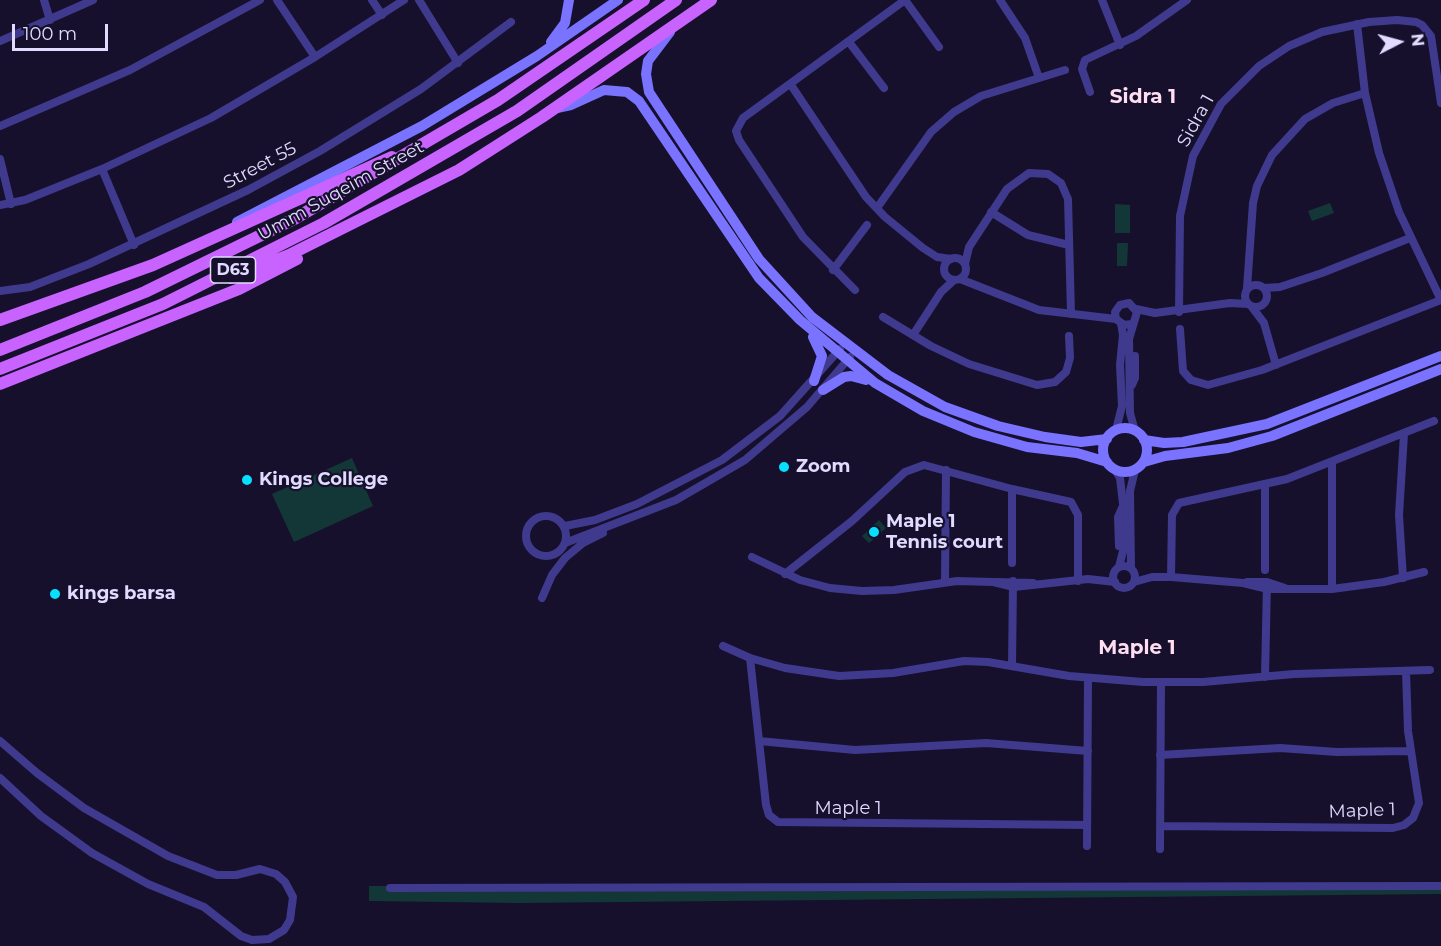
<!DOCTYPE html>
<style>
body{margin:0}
#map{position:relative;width:1441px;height:946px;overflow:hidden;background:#16102c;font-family:Montserrat,sans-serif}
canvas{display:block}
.north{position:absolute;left:1369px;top:12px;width:60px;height:60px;-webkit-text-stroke:4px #16102c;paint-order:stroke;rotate:84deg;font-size:16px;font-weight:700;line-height:24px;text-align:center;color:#e1dcff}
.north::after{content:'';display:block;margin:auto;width:21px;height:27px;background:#e1dcff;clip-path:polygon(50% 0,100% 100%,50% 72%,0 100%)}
.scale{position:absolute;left:12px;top:24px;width:96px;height:27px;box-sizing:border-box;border:3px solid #e1dcff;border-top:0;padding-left:8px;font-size:18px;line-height:21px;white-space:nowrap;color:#e1dcff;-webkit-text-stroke:4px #16102c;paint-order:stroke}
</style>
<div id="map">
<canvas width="1441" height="946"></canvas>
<div class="north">N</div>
<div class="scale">100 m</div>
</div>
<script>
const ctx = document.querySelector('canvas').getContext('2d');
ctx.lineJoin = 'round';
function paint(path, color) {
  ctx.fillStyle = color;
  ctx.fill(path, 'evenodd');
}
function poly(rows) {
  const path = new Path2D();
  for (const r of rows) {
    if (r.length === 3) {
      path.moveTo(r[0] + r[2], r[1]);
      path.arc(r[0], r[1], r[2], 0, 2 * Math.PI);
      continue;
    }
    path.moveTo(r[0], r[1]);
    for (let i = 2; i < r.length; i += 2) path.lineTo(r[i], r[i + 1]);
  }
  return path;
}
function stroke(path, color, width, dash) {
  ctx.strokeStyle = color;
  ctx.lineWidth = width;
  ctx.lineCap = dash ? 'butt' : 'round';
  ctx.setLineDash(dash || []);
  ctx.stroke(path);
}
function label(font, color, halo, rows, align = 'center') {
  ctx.font = font + ' Montserrat,sans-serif';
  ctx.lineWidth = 4.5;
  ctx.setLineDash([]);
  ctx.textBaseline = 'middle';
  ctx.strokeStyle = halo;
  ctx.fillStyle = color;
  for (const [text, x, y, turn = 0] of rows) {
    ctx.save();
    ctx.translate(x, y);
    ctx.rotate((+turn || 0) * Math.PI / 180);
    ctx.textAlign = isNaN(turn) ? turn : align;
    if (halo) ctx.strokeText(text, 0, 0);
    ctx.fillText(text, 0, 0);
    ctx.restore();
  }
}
const green = poly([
 [1330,203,1334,213,1312,221,1308,211],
 [1115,204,1130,205,1130,233,1115,233],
 [1117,243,1128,243,1127,266,1117,266],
 [352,458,373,506,294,542,272,494],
 [879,520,886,528,869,543,862,536],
 [1441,882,1441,894,519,903,369,901,369,886]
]);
const street = poly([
 [44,0,50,20],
 [277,0,315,57],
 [372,0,382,15],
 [419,0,458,63],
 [905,0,939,47],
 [1000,0,1025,38,1039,78],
 [1102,0,1120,45],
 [1357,24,1365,93,1379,153,1399,212,1441,300],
 [0,41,93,0],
 [849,42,884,88],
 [791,85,866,197,885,217,923,248,937,257,951,259],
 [1090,92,1082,69,1085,60,1136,36,1187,0],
 [0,126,130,70,260,0],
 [0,159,11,204],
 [102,169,134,245],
 [0,205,25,200,102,169,211,118,315,57,404,0],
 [877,208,931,132,954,112,981,96,1065,70],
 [991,212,1028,235,1069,245],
 [955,269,11],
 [965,264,969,247,1007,189,1029,173,1048,174,1061,183,1068,199,1071,314],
 [833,270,867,225],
 [960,279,1039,310,1116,319],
 [1256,296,11],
 [1247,288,1253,203,1257,186,1272,155,1305,119,1333,103,1365,93],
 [1264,288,1280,287,1322,273,1410,238],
 [855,290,803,237,739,140,736,131,743,118,905,0],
 [0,291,30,287,89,264,248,190,320,151,421,89,511,22],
 [1252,307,1264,323,1276,365],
 [1136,309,1155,313,1230,303,1248,304],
 [1179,312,1180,216,1193,156,1221,104,1259,66,1289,46,1322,32,1369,22,1397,20,1416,22,1422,25,1431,36,1441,103],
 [883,317,931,346,969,364,1037,385,1055,382,1066,372,1070,358,1069,336],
 [1132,324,1124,325,1116,319,1115,312,1120,305,1129,303,1137,312,1129,339,1130,413,1135,431],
 [1180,329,1183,371,1191,380,1208,385,1262,370,1441,300],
 [913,335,941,292,954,280],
 [1132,385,1135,378,1135,356],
 [1116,430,1122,406,1120,365,1123,335,1121,323],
 [1115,470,1120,478,1124,512,1123,551,1119,567],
 [1012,489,1012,563],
 [546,536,20],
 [565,526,595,520,637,504,722,460,780,416,840,349],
 [565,543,676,500,745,460,807,407,850,357],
 [1119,546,1118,517,1122,508],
 [752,557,800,580,830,588,862,591,894,590,957,581,993,582,1014,587,1088,579,1115,582],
 [1124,577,11],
 [1131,567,1130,491,1135,470],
 [1265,570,1265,486],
 [785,574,852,521,905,472,924,465,1012,489,1071,502,1078,515,1078,581],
 [1171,577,1172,515,1179,503,1287,479,1434,421],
 [1403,578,1399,515,1404,434],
 [945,581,946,470],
 [997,582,1033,583],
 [1134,582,1152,577,1171,577,1243,583,1268,589,1332,589,1384,582,1424,572],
 [1247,582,1267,582,1285,588],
 [1332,589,1332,463],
 [542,598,552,575,565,558,583,543,603,533],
 [723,646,750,658,785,668,839,676,893,673,964,661,988,662,1069,676,1143,682,1203,682,1294,674,1430,670],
 [750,658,766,805,769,815,778,822,1087,825],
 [1012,666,1013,581],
 [1265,677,1267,582],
 [0,741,37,773,84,808,168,856,217,875,236,875,260,869,276,874,285,882,293,897,290,920,284,930,269,939,252,940,241,936,204,907,148,884,92,853,41,816,0,778],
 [759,741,855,750,986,743,1088,751],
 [1160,755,1280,748,1337,752,1410,751],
 [1160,826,1393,828,1404,825,1413,818,1419,803,1408,731,1406,671],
 [1087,846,1088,678],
 [1160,849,1161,682],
 [390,888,1441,886]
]);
const secondary = poly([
 [670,32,648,61,646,74,649,92,759,259,812,317,888,375,945,407,998,426,1045,437,1081,442,1107,439],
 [551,42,565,23,569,0],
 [557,108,571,105,604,90,627,92,639,101,759,278,800,320,875,383,923,411,974,432,1027,447,1077,453,1107,462],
 [237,222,422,126,537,56,618,0],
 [813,337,822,356,814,381],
 [823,390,844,377,851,376,866,380],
 [1125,450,22],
 [1144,440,1164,443,1183,442,1267,424,1441,356],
 [1144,462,1165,456,1228,448,1272,436,1441,369]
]);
const primary = poly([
 [231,278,289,255,459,170,542,117,711,0],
 [0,320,153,265,392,157],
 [0,350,145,292,296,218,498,100,644,0],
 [0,369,163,304,324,223,517,111,676,0],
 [0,384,239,289,297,259]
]);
const markers = [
 [784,467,6,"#08dfff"],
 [247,480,6,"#08dfff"],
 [874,532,6,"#08dfff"],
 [55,594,6,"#08dfff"]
];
const shields = [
 [233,270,45]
];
const shieldNames = [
 ["D63",233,270]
];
const streetNames = [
 ["Sidra 1",1196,121,-61],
 ["Street 55",260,166,-28],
 ["Umm Suqeim Street",341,191,-29],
 ["Maple 1",848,809],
 ["Maple 1",1362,811,-2]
];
const poiNames = [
 ["Zoom",796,467],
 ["Kings College",259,480],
 ["Maple 1",886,522],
 ["Tennis court",886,543],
 ["kings barsa",67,594]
];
const neighbourhoodNames = [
 ["Sidra 1",1143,97],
 ["Maple 1",1137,648]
];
paint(green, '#133737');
stroke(street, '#3f3a8d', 8);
stroke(secondary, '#7a73ff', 10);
stroke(primary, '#c963ff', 12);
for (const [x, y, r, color] of markers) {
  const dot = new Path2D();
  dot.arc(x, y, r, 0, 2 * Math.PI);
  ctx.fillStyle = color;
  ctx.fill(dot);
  stroke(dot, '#16102c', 2);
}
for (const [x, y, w] of shields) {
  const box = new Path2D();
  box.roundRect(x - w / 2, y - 13, w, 26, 4.5);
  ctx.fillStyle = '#16102c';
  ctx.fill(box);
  stroke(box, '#e1dcff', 1.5);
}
label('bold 16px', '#e1dcff', null, shieldNames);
label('18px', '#e1dcff', '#16102c', streetNames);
label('bold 18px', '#e1dcff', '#16102c', poiNames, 'left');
label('bold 20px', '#ffdef2', '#16102c', neighbourhoodNames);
</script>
